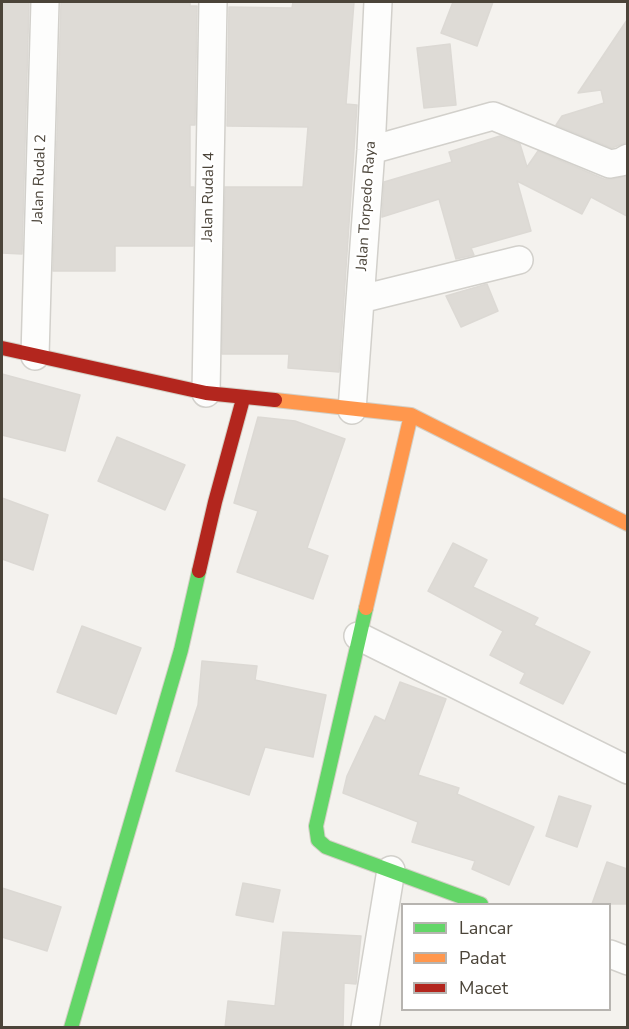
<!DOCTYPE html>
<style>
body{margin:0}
#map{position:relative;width:629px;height:1029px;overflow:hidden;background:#f4f2ee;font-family:"Nunito Sans",sans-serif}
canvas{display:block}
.frame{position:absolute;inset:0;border:3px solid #4b4439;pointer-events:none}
.legend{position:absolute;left:401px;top:903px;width:210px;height:108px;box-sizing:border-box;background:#fff;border:2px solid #b7b4b0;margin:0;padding:8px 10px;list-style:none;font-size:18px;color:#4b4439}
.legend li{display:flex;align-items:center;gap:12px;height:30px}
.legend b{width:30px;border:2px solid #b7b4b0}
</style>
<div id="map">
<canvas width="629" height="1029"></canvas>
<div class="frame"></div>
<ul class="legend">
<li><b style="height:8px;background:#63d668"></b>Lancar</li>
<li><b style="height:8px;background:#ff974d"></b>Padat</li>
<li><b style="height:8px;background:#b3261e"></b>Macet</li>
</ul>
</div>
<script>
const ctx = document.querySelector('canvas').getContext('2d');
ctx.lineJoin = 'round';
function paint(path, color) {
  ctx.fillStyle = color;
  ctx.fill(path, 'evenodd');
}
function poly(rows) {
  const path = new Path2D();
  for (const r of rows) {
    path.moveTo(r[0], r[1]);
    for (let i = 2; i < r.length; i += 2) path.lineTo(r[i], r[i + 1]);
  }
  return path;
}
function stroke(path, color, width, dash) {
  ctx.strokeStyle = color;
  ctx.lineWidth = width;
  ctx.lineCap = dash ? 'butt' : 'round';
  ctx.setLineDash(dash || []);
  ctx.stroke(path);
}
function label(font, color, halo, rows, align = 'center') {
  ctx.font = font + ' "Nunito Sans",sans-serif';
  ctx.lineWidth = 5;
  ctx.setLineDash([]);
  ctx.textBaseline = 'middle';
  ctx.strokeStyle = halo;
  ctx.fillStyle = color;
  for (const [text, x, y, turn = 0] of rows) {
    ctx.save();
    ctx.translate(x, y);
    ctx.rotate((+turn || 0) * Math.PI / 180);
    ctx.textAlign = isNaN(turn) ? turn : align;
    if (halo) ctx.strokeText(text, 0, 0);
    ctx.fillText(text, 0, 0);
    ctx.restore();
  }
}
const building = poly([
 [2,2,29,2,22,254,2,253,2,2],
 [61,2,190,3,190,6,197,6,195,125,190,125,190,187,194,187,193,246,115,246,115,271,53,271,61,2],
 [293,2,354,2,346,104,357,105,339,372,288,368,289,354,222,354,225,187,303,187,308,127,227,126,229,7,292,8,293,2],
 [453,2,493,2,477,46,441,33,453,2],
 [627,20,627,142,612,148,556,125,562,116,604,103,601,90,578,93,627,20],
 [450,44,456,105,424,108,417,48,450,44],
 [500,136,520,144,527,167,538,151,604,179,613,179,627,176,627,216,591,197,582,214,517,181,531,231,471,248,474,255,456,259,439,199,382,217,384,182,452,162,449,152,500,136],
 [487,284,498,311,461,327,446,296,487,284],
 [2,374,80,395,65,451,2,435,2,374],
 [258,417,295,421,345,439,307,548,328,556,313,599,237,572,258,511,234,503,258,417],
 [117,437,185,465,165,510,98,481,117,437],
 [2,498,48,515,33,570,2,559,2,498],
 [453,543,487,560,473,587,538,618,534,625,590,652,563,704,520,683,525,673,490,655,503,631,428,591,453,543],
 [82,626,141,648,116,714,57,692,82,626],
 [202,661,257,666,255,680,326,695,313,757,265,747,249,795,176,771,198,705,202,661],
 [400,682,446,699,418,775,459,788,457,794,534,827,509,885,472,869,475,861,412,842,418,822,343,793,347,776,375,716,385,721,400,682],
 [559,796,591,806,577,847,546,836,559,796],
 [607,862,627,869,627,904,592,904,607,862],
 [243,883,280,890,273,922,236,915,243,883],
 [2,888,61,907,47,951,2,937,2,888],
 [283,932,361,936,356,984,344,983,343,1028,225,1028,228,1001,275,1006,283,932]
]);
const street = poly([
 [371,150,493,116,610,164,621,162,628,158],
 [361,299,519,260],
 [35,356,45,2],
 [206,393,213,2],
 [352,410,371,150,378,2],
 [358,636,628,770],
 [610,954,628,961],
 [365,1028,391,870]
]);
const fast = poly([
 [366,608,316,826,318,840,326,847,481,904],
 [71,1028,181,650,199,571]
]);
const slow = poly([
 [275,400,411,415,628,524],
 [366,608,411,415]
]);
const jam = poly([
 [2,348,206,393,275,400],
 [199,571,215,502,243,399]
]);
const streetNames = [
 ["Jalan Rudal 2",40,179,-88],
 ["Jalan Rudal 4",209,197,-89],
 ["Jalan Torpedo Raya",367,206,-86]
];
paint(building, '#dedbd6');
stroke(building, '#dcd9d4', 1.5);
stroke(street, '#d2d0cb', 30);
stroke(fast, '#d3cfc5', 16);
stroke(slow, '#d3cfc5', 16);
stroke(jam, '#d3cfc5', 16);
stroke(street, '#fdfdfc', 27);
stroke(fast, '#63d668', 14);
stroke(slow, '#ff974d', 14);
stroke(jam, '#b3261e', 14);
label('15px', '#4b4439', '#fff', streetNames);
</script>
